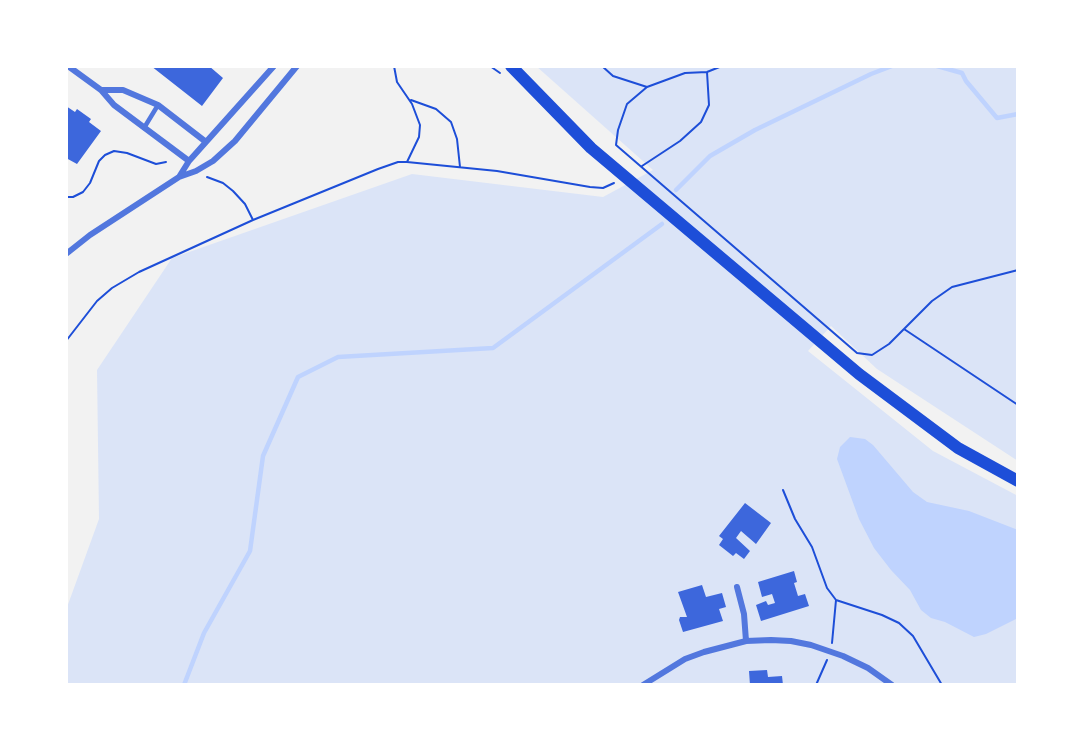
<!DOCTYPE html>
<style>
body{margin:0}
#map{position:relative;width:1084px;height:751px;overflow:hidden;background:#f2f2f2;font-family:"Noto Sans",sans-serif}
canvas{display:block}
.frame{position:absolute;inset:0;border:68px solid #fff;pointer-events:none}
</style>
<div id="map">
<canvas width="1084" height="751"></canvas>
<div class="frame"></div>
</div>
<script>
const ctx = document.querySelector('canvas').getContext('2d');
ctx.lineJoin = 'round';
function paint(path, color) {
  ctx.fillStyle = color;
  ctx.fill(path, 'evenodd');
}
function poly(rows) {
  const path = new Path2D();
  for (const r of rows) {
    path.moveTo(r[0], r[1]);
    for (let i = 2; i < r.length; i += 2) path.lineTo(r[i], r[i + 1]);
  }
  return path;
}
function stroke(path, color, width, dash) {
  ctx.strokeStyle = color;
  ctx.lineWidth = width;
  ctx.lineCap = dash ? 'butt' : 'round';
  ctx.setLineDash(dash || []);
  ctx.stroke(path);
}
const green = poly([
 [536,66,1018,66,1018,461,877,369,831,326,808,351,933,451,1018,496,1018,685,66,685,66,610,99,519,97,370,172,258,412,174,603,197,653,170]
]);
const water = poly([
 [850,437,865,439,873,445,913,492,927,502,969,511,1018,530,1018,618,986,634,974,637,945,622,931,618,921,610,910,590,891,570,874,548,859,519,837,459,840,447]
]);
const stream = poly([
 [937,66,962,73,966,81,997,118,1018,114],
 [676,190,710,156,755,130,871,74,892,66],
 [184,685,204,633,250,551,263,456,298,377,338,357,493,348,662,224]
]);
const building = poly([
 [151,66,209,66,223,78,202,106],
 [66,106,75,112,77,109,91,119,89,122,101,131,77,164,66,158,68,148,66,146],
 [745,503,771,523,756,544,741,531,736,538,750,551,744,559,736,553,733,556,719,545,723,539,719,536],
 [794,571,797,582,794,583,798,596,805,594,809,606,761,621,756,605,766,601,768,605,775,603,772,594,762,597,758,582],
 [702,585,706,597,722,593,726,607,719,609,723,621,683,632,679,620,680,617,687,617,678,592],
 [767,670,768,677,782,676,783,685,750,685,749,671]
]);
const path = poly([
 [490,66,500,73],
 [602,66,613,76,647,87,685,73,707,72,722,66],
 [647,87,627,104,618,130,616,145,857,353,872,355,889,344,932,301,952,287,1018,270],
 [411,100,436,109,451,122,457,139,460,167],
 [407,162,497,171,590,187,603,188,614,183],
 [642,166,680,141,701,122,709,105,707,72],
 [207,177,223,183,233,191,245,204,253,220],
 [66,197,73,197,83,192,90,183,99,161,105,155,114,151,127,153,156,164,166,162],
 [904,329,1018,405],
 [66,341,97,301,112,288,139,272,253,220,378,169,398,162,407,162,419,137,420,125,412,104,397,82,394,66],
 [783,490,795,519,812,547,827,588,836,600],
 [832,643,836,600,882,615,899,623,913,636,942,685],
 [816,685,827,660]
]);
const service = poly([
 [144,128,158,105]
]);
const minor = poly([
 [68,66,101,90,114,105,189,161],
 [101,90,123,90,158,105,206,142],
 [179,177,189,161,274,66],
 [66,254,90,235,179,177,196,171,213,161,235,141,297,66],
 [737,587,744,614,746,641],
 [643,685,685,659,704,652,746,641,771,640,791,641,811,645,843,656,868,668,892,685]
]);
const secondary = poly([
 [511,66,591,148,859,374,958,448,1018,481]
]);
paint(green, '#dbe4f7');
paint(water, '#bfd3fe');
stroke(stream, '#bfd3fe', 4.5);
paint(building, '#3d67dc');
stroke(path, '#1d4ed8', 2);
stroke(service, '#5277de', 4.5);
stroke(minor, '#5277de', 6);
stroke(secondary, '#1d4ed8', 12);
</script>
